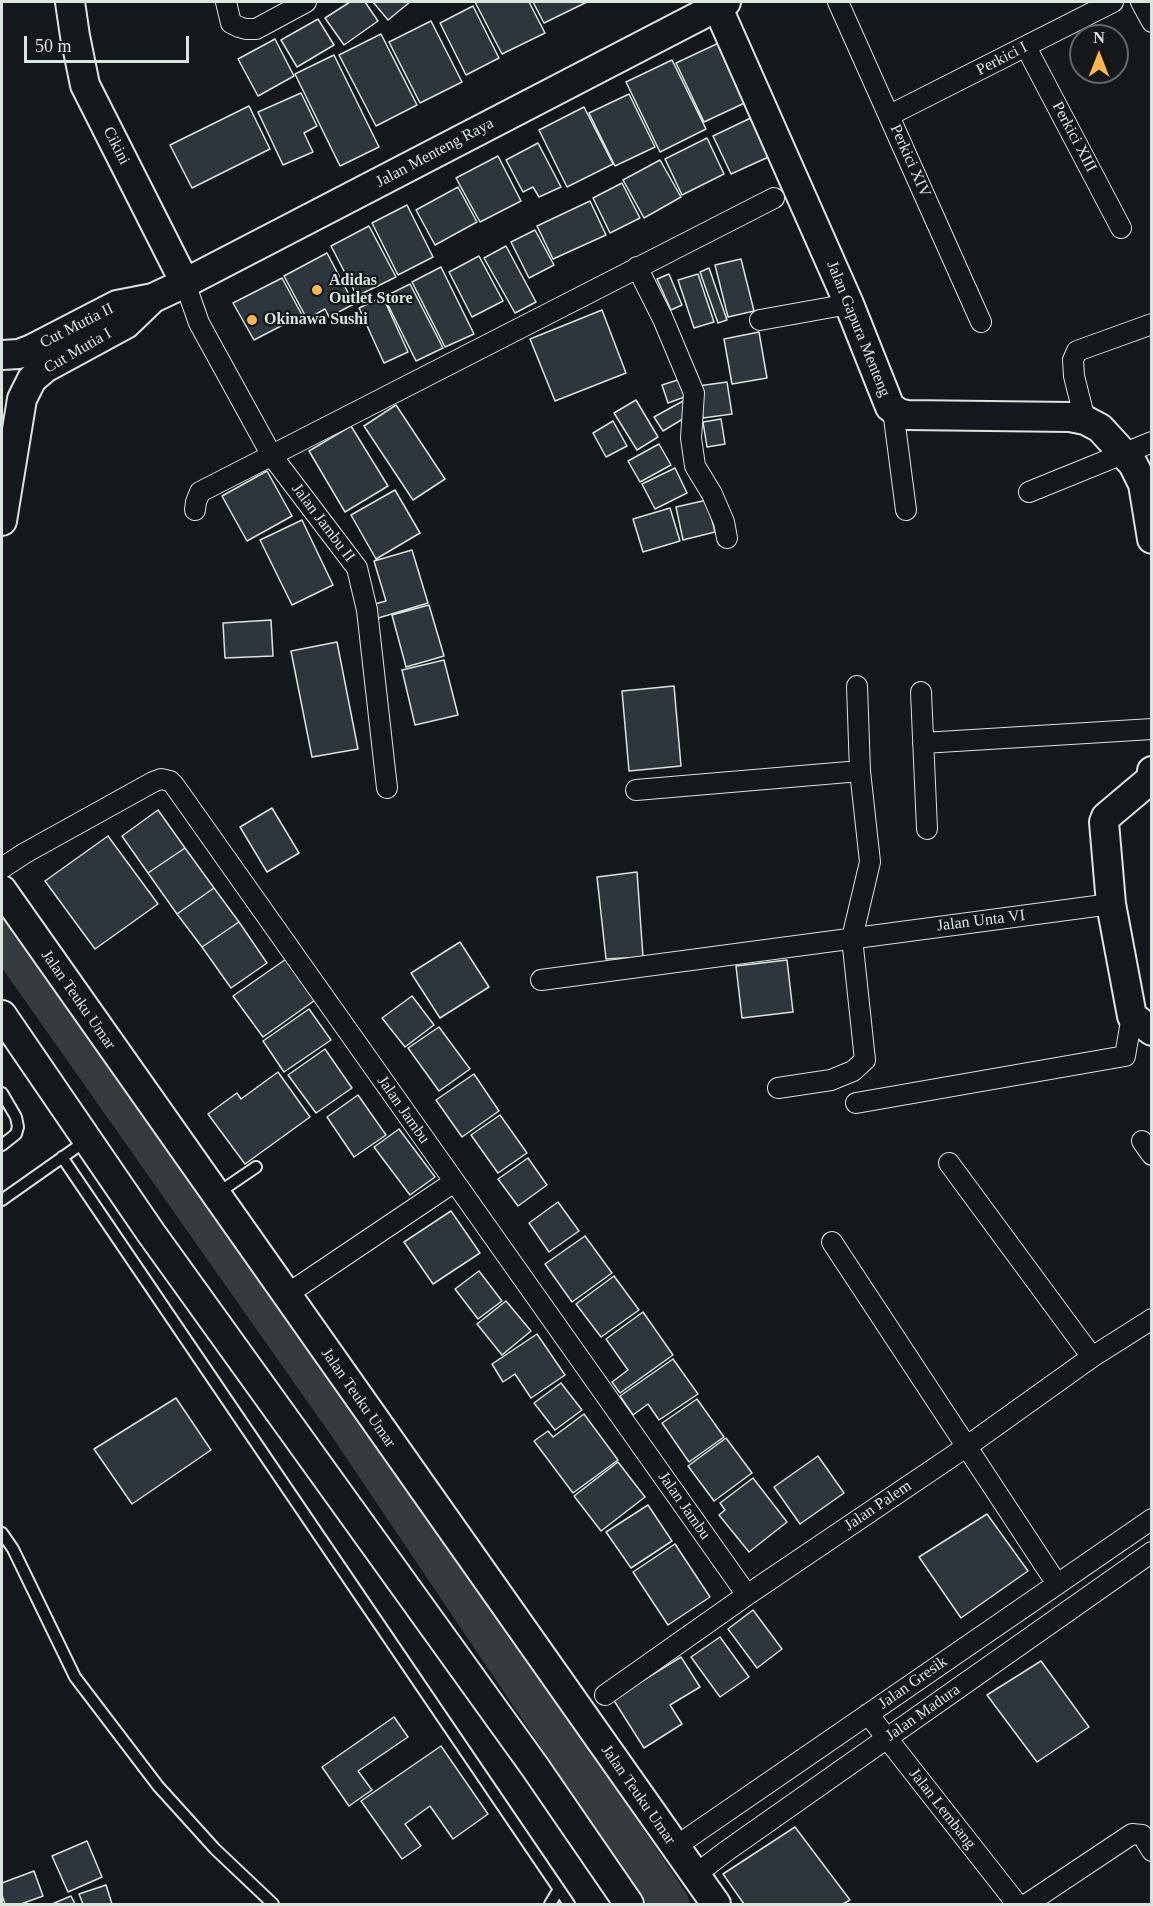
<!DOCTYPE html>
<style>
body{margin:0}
#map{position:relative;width:1153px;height:1906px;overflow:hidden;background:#14181c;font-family:Georgia,serif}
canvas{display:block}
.frame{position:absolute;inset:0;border:3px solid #d8e6dc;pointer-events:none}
.north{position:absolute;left:1069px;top:24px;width:60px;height:60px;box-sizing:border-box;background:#14181c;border:2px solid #626a69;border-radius:50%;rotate:0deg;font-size:16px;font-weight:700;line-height:24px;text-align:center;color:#d8e6dc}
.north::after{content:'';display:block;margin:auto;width:21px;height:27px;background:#ffb74d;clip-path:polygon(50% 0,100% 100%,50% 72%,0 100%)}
.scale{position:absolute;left:24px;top:36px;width:165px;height:27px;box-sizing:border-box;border:3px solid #d8e6dc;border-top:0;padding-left:8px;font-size:18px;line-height:21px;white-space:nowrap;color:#d8e6dc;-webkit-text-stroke:4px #14181c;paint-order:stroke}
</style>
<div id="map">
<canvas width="1153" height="1906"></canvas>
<div class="frame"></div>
<div class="north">N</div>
<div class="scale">50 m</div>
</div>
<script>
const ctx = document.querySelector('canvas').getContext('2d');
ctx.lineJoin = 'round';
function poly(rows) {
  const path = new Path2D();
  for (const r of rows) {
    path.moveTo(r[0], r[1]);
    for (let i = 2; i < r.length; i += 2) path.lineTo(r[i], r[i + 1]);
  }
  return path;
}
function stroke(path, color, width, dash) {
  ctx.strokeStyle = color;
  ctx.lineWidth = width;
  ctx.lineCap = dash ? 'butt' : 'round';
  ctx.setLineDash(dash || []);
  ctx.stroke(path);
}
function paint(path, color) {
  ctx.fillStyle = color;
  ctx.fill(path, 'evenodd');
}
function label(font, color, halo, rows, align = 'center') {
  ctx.font = font + ' Georgia,serif';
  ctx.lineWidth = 4.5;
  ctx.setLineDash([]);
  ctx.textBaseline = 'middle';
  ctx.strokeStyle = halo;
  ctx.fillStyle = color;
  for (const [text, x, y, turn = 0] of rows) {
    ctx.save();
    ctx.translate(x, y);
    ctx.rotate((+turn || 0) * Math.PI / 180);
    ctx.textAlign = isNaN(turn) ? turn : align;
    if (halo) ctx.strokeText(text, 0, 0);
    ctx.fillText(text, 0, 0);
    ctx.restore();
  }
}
const river = poly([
 [2,934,347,1424,670,1904]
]);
const building = poly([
 [350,2,365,2,378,21,344,45,325,18,350,2],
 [373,2,410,2,388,20,373,2],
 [475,2,529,2,545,33,502,54,475,2],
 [533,2,587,2,544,23,533,2],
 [473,6,499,58,466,75,440,23,473,6],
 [318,19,334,45,297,67,281,40,318,19],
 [431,21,462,82,420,103,389,42,431,21],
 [381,34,417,105,376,126,339,55,381,34],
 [275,39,294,76,258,96,238,59,275,39],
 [723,41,751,100,704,122,676,63,723,41],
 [334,55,379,147,340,166,295,74,334,55],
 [672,60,706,129,660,152,626,82,672,60],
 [301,93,317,126,304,133,313,152,283,165,258,112,301,93],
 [629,94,655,147,615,166,589,113,629,94],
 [249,106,270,149,192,188,170,145,249,106],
 [584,107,613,164,567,187,539,130,584,107],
 [757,115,775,154,731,174,713,136,757,115],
 [707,138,724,174,682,195,665,159,707,138],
 [538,143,561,187,539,197,533,187,523,192,506,160,538,143],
 [498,156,521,201,480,222,456,178,498,156],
 [660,160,681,197,644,218,623,180,660,160],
 [622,183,640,218,610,233,593,198,622,183],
 [458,187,477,222,435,245,416,210,458,187],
 [590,201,606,235,553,259,537,226,590,201],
 [407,205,433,257,398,275,372,223,407,205],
 [369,226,396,277,357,296,331,246,369,226],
 [535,230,554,265,529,278,511,242,535,230],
 [506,246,536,302,515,313,484,258,506,246],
 [327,253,354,304,329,317,325,309,307,319,284,276,327,253],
 [479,256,503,301,472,317,449,272,479,256],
 [741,259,754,311,728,317,715,265,741,259],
 [441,267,474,334,445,347,412,282,441,267],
 [709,268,727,320,718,323,700,272,709,268],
 [669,274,682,305,671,310,657,279,669,274],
 [698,274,714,322,694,328,678,280,698,274],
 [282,278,302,315,254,340,233,303,282,278],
 [410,284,443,348,416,361,384,297,410,284],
 [383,297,408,352,384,363,359,308,383,297],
 [602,310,626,373,555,401,530,339,602,310],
 [759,332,767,378,732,384,724,339,759,332],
 [684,378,690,395,668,403,662,385,684,378],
 [727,382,732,414,703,418,698,386,727,382],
 [636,400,658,437,637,450,614,413,636,400],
 [683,401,691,414,663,431,654,417,683,401],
 [396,405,445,479,413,500,364,426,396,405],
 [721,419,725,444,707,447,703,422,721,419],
 [613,421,627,446,606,457,593,433,613,421],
 [351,426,388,486,345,512,309,451,351,426],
 [659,444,671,465,640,482,628,461,659,444],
 [675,468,687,493,655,509,642,484,675,468],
 [267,471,292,516,247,541,222,496,267,471],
 [395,490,420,533,376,559,351,515,395,490],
 [707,500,715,532,683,540,676,507,707,500],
 [670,508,680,541,643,552,633,519,670,508],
 [302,520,333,585,292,605,260,540,302,520],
 [412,550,428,603,375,619,371,605,386,601,374,561,412,550],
 [429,605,444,656,406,667,392,615,429,605],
 [271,620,273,656,225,658,223,623,271,620],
 [337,642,358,749,312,757,291,651,337,642],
 [444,660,458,715,415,725,402,670,444,660],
 [674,686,681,766,629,771,622,691,674,686],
 [272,808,299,853,267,872,240,827,272,808],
 [158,810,185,848,148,873,122,836,158,810],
 [108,836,158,904,95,949,45,881,108,836],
 [185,848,214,888,177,914,148,873,185,848],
 [637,872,643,957,606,959,597,877,637,872],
 [214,888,239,922,202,947,177,914,214,888],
 [239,922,267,963,231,988,202,947,239,922],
 [460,942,489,987,440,1018,411,973,460,942],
 [289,957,318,998,263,1037,233,996,289,957],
 [787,960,793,1012,742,1018,736,966,787,960],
 [412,996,434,1025,405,1047,382,1018,412,996],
 [309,1009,331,1040,284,1072,263,1041,309,1009],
 [439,1027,470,1069,439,1091,408,1048,439,1027],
 [325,1049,352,1088,316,1113,288,1075,325,1049],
 [278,1072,310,1117,245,1164,208,1114,237,1093,241,1099,278,1072],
 [474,1074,499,1111,462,1137,436,1100,474,1074],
 [358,1095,386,1135,354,1157,327,1117,358,1095],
 [500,1115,527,1153,498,1173,471,1135,500,1115],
 [399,1129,435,1177,410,1195,374,1147,399,1129],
 [528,1158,547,1185,518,1206,498,1179,528,1158],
 [558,1202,579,1231,549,1252,529,1223,558,1202],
 [451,1211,480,1253,433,1284,404,1242,451,1211],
 [585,1236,612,1273,572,1302,545,1264,585,1236],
 [479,1271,502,1301,478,1319,455,1289,479,1271],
 [614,1276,639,1310,601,1337,576,1304,614,1276],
 [506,1301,531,1331,502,1355,477,1324,506,1301],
 [643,1312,673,1355,620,1393,612,1382,628,1370,606,1339,643,1312],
 [537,1334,565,1375,531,1398,515,1374,503,1382,492,1364,537,1334],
 [673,1359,698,1394,659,1420,648,1404,633,1415,620,1396,673,1359],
 [561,1383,582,1410,555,1430,534,1403,561,1383],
 [176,1398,211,1450,132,1504,94,1449,176,1398],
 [697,1399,724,1437,689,1462,662,1423,697,1399],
 [584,1414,618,1460,573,1493,534,1441,548,1431,553,1437,584,1414],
 [726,1438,752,1473,714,1501,688,1466,726,1438],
 [818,1456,844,1493,800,1524,774,1487,818,1456],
 [618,1462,645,1497,601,1531,574,1496,618,1462],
 [753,1478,787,1522,749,1552,719,1515,725,1510,720,1503,753,1478],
 [648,1505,672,1541,631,1568,606,1532,648,1505],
 [987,1514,1028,1571,961,1618,919,1557,987,1514],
 [675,1544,710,1597,668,1625,633,1572,675,1544],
 [753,1610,782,1649,757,1668,728,1629,753,1610],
 [720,1637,749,1677,720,1697,691,1657,720,1637],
 [681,1657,700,1687,670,1705,682,1724,644,1748,613,1699,681,1657],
 [1041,1661,1089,1727,1037,1762,987,1695,1041,1661],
 [394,1717,408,1737,358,1771,372,1790,349,1806,322,1767,394,1717],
 [441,1746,488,1814,453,1839,430,1806,405,1824,421,1846,402,1859,361,1801,441,1746],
 [795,1827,850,1900,843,1904,744,1904,723,1874,795,1827],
 [87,1841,102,1877,68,1892,52,1856,87,1841],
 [34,1871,43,1896,21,1904,5,1904,2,1895,2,1883,34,1871],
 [106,1885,112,1904,83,1904,79,1894,106,1885],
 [71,1896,75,1904,52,1904,71,1896]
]);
const lane = poly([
 [2,1093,16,1117,18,1127,16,1134,2,1145],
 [62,1157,569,1904],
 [218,1193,256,1167],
 [2,1200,87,1140],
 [2,1533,13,1549,75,1677,158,1786,215,1849,273,1904],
 [550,1904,559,1889]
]);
const street = poly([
 [226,2,231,23,239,27,246,29,256,29,306,2],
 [838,2,981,322],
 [1141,2,1152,22],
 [1026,47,1121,228],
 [890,115,1113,2],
 [637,267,663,319,694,393,691,438,695,466,712,494,724,522,727,538],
 [185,283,199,323,272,456,357,568,367,610,387,788],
 [760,320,849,304],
 [893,410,906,510],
 [1085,420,1074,376,1073,360,1077,351,1152,324],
 [1029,492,1152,442],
 [195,510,196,502,200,492,774,198],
 [857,686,860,771],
 [921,692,927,829],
 [923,743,1152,729],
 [636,790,860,771,870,862,852,938,865,1060,853,1071,831,1080,778,1088],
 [2,868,25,853,153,782,161,779,170,781,174,785,747,1595],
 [541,980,1111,904],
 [856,1103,1125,1056,1132,1016],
 [1142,1141,1152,1155],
 [949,1163,1092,1357],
 [832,1242,1057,1584],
 [286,1295,454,1182],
 [605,1695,747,1595,966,1447,1092,1357,1152,1319],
 [868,1714,1017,1904],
 [675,1847,1152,1519],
 [695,1875,725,1852,1152,1552],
 [1027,1904,1132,1834,1142,1835,1152,1851]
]);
const secondary = poly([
 [70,2,75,36,85,85,185,283],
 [717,6,849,304,890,407,899,413,907,415,1070,417,1085,420,1100,428,1133,464,1143,484,1152,539],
 [2,355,19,354,32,349,117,305,153,298,185,283,726,2],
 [2,521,22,399,32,379,45,368,126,324,153,298],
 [1152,771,1151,779,1106,817,1104,822,1111,904,1132,1016,1152,1031],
 [2,890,716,1904],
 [2,1015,151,1233,535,1767,629,1904]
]);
const markers = [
 [317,290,6,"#ffb74d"],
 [252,320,6,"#ffb74d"]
];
const streetNames = [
 ["Perkici I",1002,59,-27],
 ["Perkici XIII",1074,137,62],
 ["Cikini",116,146,63],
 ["Jalan Menteng Raya",435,153,-28],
 ["Perkici XIV",910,161,66],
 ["Cut Mutia II",77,326,-27],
 ["Jalan Gapura Menteng",858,329,68],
 ["Cut Mutia I",78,351,-30],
 ["Jalan Jambu II",323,523,53],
 ["Jalan Unta VI",981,921,-7],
 ["Jalan Teuku Umar",78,1000,55],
 ["Jalan Jambu",403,1110,55],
 ["Jalan Teuku Umar",358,1398,55],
 ["Jalan Jambu",684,1506,55],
 ["Jalan Palem",878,1506,-34],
 ["Jalan Gresik",913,1683,-35],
 ["Jalan Madura",923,1713,-35],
 ["Jalan Teuku Umar",638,1795,55],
 ["Jalan Lembang",942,1809,52]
];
const poiNames = [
 ["Adidas",329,281],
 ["Outlet Store",329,299],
 ["Okinawa Sushi",264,320]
];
stroke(river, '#363b3e', 39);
paint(building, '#2c363c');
stroke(building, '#d8e6dc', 1.5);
stroke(lane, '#d8e6dc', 14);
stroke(street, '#d8e6dc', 22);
stroke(secondary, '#d8e6dc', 32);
stroke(lane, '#14181c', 10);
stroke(street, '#14181c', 20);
stroke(secondary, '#14181c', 28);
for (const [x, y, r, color] of markers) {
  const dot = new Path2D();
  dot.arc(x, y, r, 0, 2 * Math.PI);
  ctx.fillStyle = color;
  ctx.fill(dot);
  stroke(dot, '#14181c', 2);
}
label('16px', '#d8e6dc', '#14181c', streetNames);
label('bold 16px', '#d8e6dc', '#14181c', poiNames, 'left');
</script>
